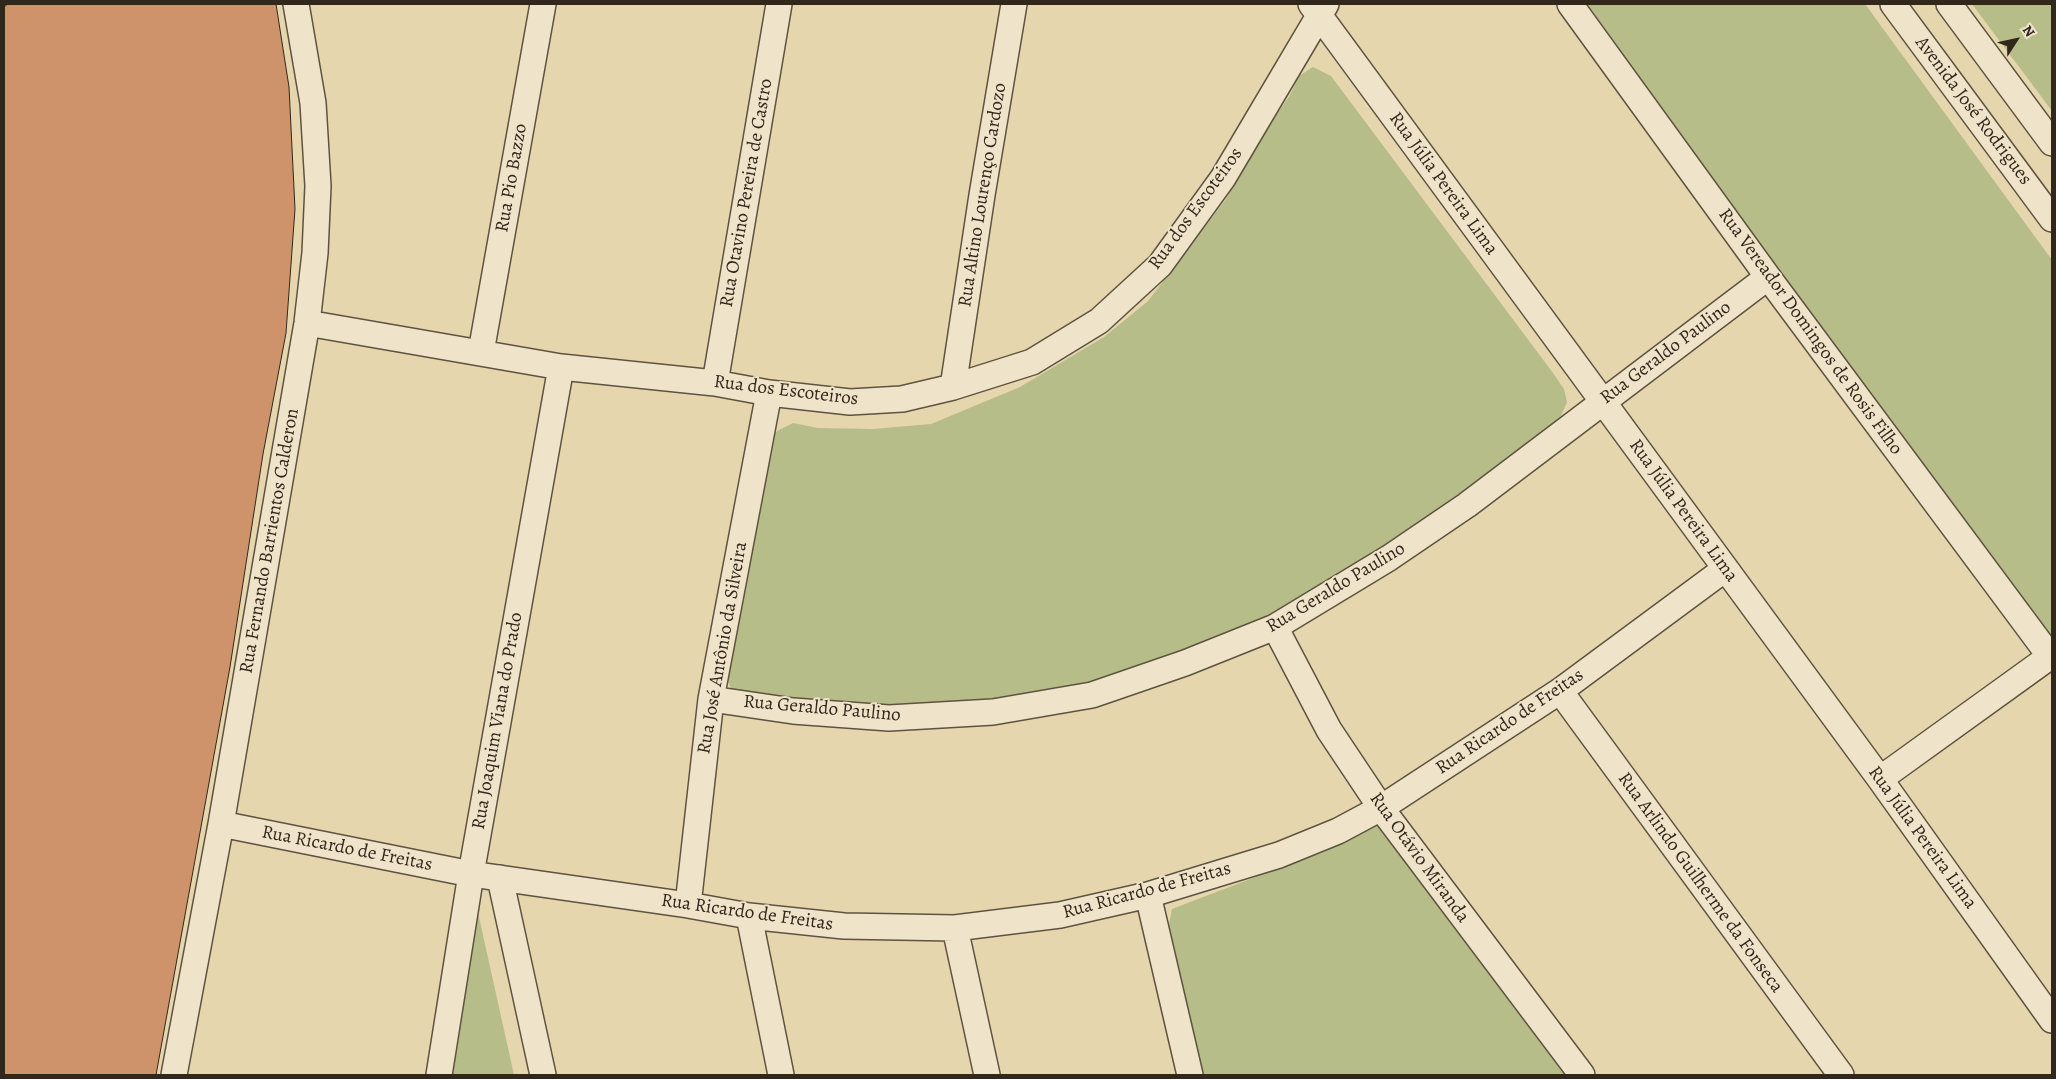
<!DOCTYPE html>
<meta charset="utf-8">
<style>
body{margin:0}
#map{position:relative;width:2056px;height:1079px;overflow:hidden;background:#e6d6ae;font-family:Alegreya,serif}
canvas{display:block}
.frame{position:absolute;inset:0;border:5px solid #31271b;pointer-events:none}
.north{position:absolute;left:1991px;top:15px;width:50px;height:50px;-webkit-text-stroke:4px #efe4ca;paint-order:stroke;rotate:55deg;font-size:14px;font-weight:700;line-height:20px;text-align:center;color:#31271b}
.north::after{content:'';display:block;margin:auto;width:18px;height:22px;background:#31271b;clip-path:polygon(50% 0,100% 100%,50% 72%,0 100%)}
</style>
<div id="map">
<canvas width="2056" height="1079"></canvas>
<div class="frame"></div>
<div class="north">N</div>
</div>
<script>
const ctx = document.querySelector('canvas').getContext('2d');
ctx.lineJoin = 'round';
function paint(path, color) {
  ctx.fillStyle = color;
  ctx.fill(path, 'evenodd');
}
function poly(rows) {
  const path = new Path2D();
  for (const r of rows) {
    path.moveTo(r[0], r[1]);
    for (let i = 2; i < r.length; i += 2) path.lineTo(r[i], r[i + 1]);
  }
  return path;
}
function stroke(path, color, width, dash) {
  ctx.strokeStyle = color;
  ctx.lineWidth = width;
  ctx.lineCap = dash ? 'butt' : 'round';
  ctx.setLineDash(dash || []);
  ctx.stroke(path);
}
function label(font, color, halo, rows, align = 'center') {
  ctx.font = font + ' Alegreya,serif';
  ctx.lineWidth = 4;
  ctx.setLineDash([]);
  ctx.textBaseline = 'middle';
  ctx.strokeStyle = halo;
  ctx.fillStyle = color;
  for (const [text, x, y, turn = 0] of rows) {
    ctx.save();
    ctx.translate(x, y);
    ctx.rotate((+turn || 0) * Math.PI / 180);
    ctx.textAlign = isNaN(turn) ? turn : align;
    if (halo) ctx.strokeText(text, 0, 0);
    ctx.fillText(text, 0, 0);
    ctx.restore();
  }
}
const green = poly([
 [1566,4,1865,4,2052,260,2052,640],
 [1972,4,2052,4,2052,111],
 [1313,67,1331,76,1553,373,1564,389,1567,402,1561,416,1549,428,1341,580,1270,621,1089,692,889,716,734,694,729,684,727,676,770,439,777,431,793,423,818,428,873,429,931,424,1020,387,1104,337,1148,301,1175,266,1226,199,1260,139,1290,95,1299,76],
 [1375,822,1403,848,1567,1075,1194,1075,1170,943,1169,924,1172,909,1344,843],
 [477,908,514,1075,449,1075]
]);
const building = poly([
 [8,4,276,4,289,87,295,209,286,333,263,454,230,667,156,1075,4,1075,4,7,8,4]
]);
const minor = poly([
 [1311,4,1880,779,2052,1020],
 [1570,4,1768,277,2052,659],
 [1893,4,2052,219],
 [1949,4,2052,143],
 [307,323,561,367,715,383,769,393,850,402,902,399,953,387,1032,362,1099,321,1160,265,1223,178,1326,4],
 [481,352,543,4],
 [715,383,779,4],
 [953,387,982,195,1014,4],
 [1275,627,1329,730,1381,808,1582,1075],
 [1560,691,1841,1075],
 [711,699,793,711,889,718,993,712,1092,695,1185,663,1275,627,1389,558,1467,505,1768,277],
 [1880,779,2052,655],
 [221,824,471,874,688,905,749,916,844,926,955,928,1060,915,1148,895,1279,855,1338,831,1381,808,1560,691,1725,569],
 [500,878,543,1075],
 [1148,895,1190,1075],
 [688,905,711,699,769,393],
 [749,916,781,1075],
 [955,928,987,1075],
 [174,1075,221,824,307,323,315,253,318,186,313,103,296,4],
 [439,1075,471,874,561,367]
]);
const streetNames = [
 ["Avenida José Rodrigues",1973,111,53],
 ["Rua Pio Bazzo",512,178,-80],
 ["Rua Júlia Pereira Lima",1443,184,54],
 ["Rua Otavino Pereira de Castro",747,193,-80],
 ["Rua Altino Lourenço Cardozo",983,195,-81],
 ["Rua dos Escoteiros",1196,209,-54],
 ["Rua Vereador Domingos de Rosis Filho",1810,332,54],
 ["Rua Geraldo Paulino",1666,353,-37],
 ["Rua dos Escoteiros",786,391,7],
 ["Rua Júlia Pereira Lima",1683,511,54],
 ["Rua Fernando Barrientos Calderon",270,541,-80],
 ["Rua Geraldo Paulino",1336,588,-31],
 ["Rua José Antônio da Silveira",723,648,-80],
 ["Rua Geraldo Paulino",822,709,5],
 ["Rua Joaquim Viana do Prado",498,721,-80],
 ["Rua Ricardo de Freitas",1510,722,-34],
 ["Rua Júlia Pereira Lima",1922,838,54],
 ["Rua Ricardo de Freitas",347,849,11],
 ["Rua Otávio Miranda",1419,858,54],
 ["Rua Arlindo Guilherme da Fonseca",1700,883,54],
 ["Rua Ricardo de Freitas",1147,891,-15],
 ["Rua Ricardo de Freitas",747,913,8]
];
paint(green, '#b6bd89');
paint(building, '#ce936b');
stroke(building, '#31271b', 1);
stroke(minor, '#5e5340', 28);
stroke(minor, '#efe4ca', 25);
label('19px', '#31271b', '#efe4ca', streetNames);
</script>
